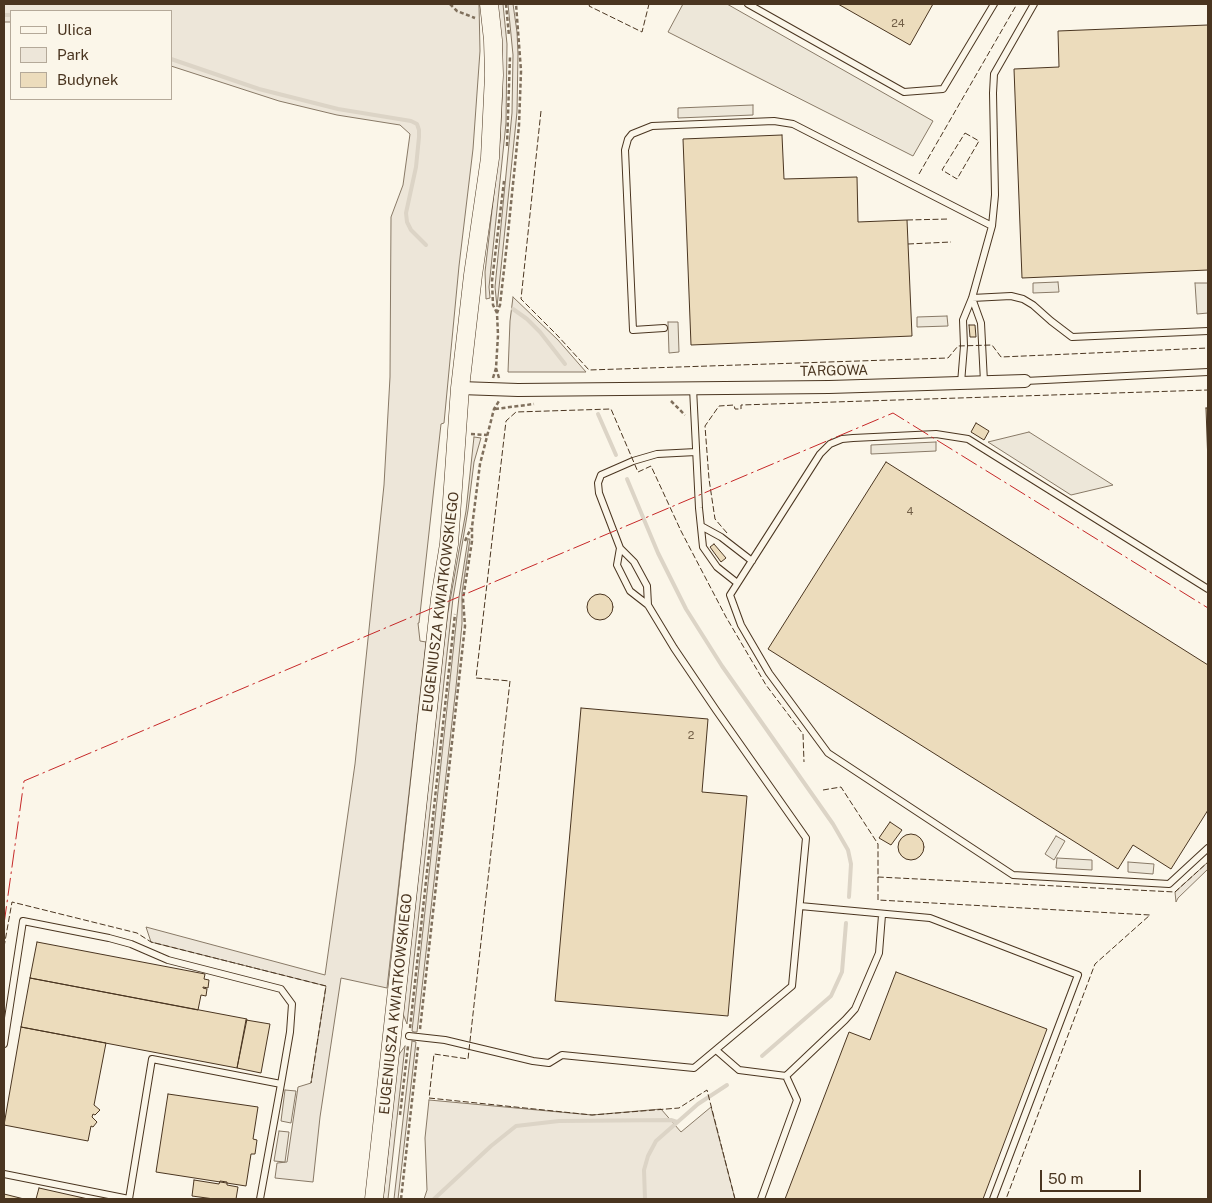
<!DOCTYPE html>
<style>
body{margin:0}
#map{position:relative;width:1212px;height:1203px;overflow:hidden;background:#fbf6e9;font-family:"Public Sans",sans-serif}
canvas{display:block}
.frame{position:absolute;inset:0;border:5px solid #4a3520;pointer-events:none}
.legend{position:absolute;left:10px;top:10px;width:162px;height:90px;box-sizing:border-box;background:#fbf6e9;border:1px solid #b4a999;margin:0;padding:6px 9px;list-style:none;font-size:15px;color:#4a3520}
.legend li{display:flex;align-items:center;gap:10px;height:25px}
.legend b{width:25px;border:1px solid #b4a999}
.scale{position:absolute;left:1040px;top:1170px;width:101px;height:22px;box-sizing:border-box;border:2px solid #4a3520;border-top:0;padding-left:6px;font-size:15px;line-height:18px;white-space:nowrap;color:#4a3520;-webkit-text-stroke:4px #fbf6e9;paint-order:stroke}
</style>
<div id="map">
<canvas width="1212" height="1203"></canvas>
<div class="frame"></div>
<ul class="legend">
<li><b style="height:6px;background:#fbf6e9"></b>Ulica</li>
<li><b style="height:14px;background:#ede6d9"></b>Park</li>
<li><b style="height:14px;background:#ecdcbc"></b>Budynek</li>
</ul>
<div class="scale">50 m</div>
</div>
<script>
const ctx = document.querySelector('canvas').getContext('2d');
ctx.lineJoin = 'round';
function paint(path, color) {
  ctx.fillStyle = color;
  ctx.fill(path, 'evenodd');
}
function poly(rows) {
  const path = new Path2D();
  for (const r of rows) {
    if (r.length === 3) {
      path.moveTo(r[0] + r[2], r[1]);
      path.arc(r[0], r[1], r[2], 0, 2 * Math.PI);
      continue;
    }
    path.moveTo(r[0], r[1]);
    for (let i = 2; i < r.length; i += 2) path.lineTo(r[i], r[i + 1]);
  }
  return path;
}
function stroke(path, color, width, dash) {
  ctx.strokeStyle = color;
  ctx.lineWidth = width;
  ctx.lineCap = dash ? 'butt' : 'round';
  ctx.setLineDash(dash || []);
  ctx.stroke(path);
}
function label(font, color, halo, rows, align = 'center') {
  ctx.font = font + ' "Public Sans",sans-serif';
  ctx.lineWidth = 4;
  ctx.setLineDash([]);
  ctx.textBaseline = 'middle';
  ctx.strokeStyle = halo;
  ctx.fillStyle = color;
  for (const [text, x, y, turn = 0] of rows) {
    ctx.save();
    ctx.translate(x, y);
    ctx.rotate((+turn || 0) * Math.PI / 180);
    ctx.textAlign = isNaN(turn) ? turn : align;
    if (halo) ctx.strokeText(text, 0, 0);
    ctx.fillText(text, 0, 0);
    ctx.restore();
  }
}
const green = poly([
 [4,4,479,4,480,51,473,149,459,266,444,423,441,424,419,623,418,623,420,641,426,642,387,988,341,978,320,1117,313,1182,275,1178,277,1163,287,1162,298,1087,311,1083,326,986,151,942,146,927,325,975,355,764,384,485,390,377,391,217,403,185,410,134,400,125,337,115,279,101,171,66,171,11,11,11,11,22,4,22,4,4],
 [497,4,503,4,507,44,506,123,489,287,490,298,486,299,485,272,500,140,502,99,502,52,497,4],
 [508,4,513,4,517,32,518,54,517,112,497,307,495,287,512,113,513,55,508,4],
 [513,297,558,340,586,372,508,372,510,321,513,297],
 [474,437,481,438,474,462,468,510,453,598,407,1024,403,1014,444,643,448,612,466,511,474,437],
 [468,539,470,539,462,593,462,624,456,687,417,1032,414,1032,412,1031,459,597,468,539],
 [1208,862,1208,869,1178,898,1176,902,1175,892,1208,862],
 [412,1041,416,1042,398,1199,394,1199,412,1041],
 [405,1046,388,1199,383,1199,398,1056,405,1046],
 [429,1100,592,1115,661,1109,681,1132,711,1107,735,1199,424,1199,427,1190,425,1138,429,1100]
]);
const parking = poly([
 [683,4,727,4,933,121,913,156,668,32,683,4],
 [753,105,753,115,678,118,678,108,753,105],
 [1058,282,1059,292,1033,293,1033,283,1058,282],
 [1195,283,1208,283,1208,313,1197,314,1195,283],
 [947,316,948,326,917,327,917,317,947,316],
 [668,322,678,322,679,352,669,353,668,322],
 [1029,432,1113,485,1071,495,988,442,1029,432],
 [936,442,936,451,871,454,871,445,936,442],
 [1056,836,1065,841,1054,860,1045,854,1056,836],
 [1057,858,1092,860,1092,870,1056,868,1057,858],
 [1128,862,1154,864,1153,874,1128,872,1128,862],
 [285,1090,296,1091,291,1123,281,1121,285,1090],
 [279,1131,289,1132,285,1162,274,1161,279,1131]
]);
const stream = poly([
 [4,15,11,15],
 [171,59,259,89,338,109,411,121,417,124,419,130,419,137,416,167,406,213,407,222,411,230,426,245],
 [513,309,527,319,540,332,565,364],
 [598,414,616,455],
 [627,479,658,553,686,609,722,666,833,824,848,850,851,864,849,897],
 [762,1056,831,996,842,972,846,923],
 [434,1199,491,1146,516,1126,559,1121,671,1120,677,1122],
 [645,1199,644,1170,648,1156,656,1141,698,1104,727,1085]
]);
const building = poly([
 [838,4,933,4,910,45,838,4],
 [1208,25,1208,270,1022,278,1014,69,1059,67,1058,31,1208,25],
 [782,135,784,179,857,177,858,222,907,220,912,336,691,345,683,139,782,135],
 [969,325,975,325,976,337,970,337,969,325],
 [1206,408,1208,408,1208,464,1206,408],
 [976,423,989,431,984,440,971,432,976,423],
 [886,462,1208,665,1208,810,1171,869,1133,845,1118,869,768,649,886,462],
 [714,544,726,558,721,562,710,547,714,544],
 [600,607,13],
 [581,708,708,719,702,792,747,796,728,1016,555,1001,581,708],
 [890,822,902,830,891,845,879,838,890,822],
 [911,847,13],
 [37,942,205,974,204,979,209,980,208,988,203,987,203,988,207,989,206,996,201,995,198,1010,30,978,37,942],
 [896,972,1047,1029,983,1199,785,1199,849,1032,870,1040,896,972],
 [30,978,247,1019,237,1068,21,1027,30,978],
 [246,1020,270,1024,261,1073,237,1068,246,1020],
 [21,1027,106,1043,94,1105,100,1110,95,1115,93,1114,92,1117,97,1122,93,1127,91,1126,88,1141,4,1125,21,1027],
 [168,1094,258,1107,253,1139,257,1140,255,1154,251,1154,246,1186,156,1172,168,1094],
 [194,1180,219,1184,220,1181,227,1182,227,1185,238,1187,236,1199,214,1199,192,1196,194,1180],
 [39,1188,88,1199,36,1199,39,1188],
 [4,1194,24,1199,4,1199,4,1194]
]);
const path = poly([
 [450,4,457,11,475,18],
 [506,4,509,36],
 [507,146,510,56],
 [497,313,493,305,492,281,504,181],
 [496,368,499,378],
 [493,378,496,368,498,335,497,313,500,305,507,243,519,125,521,71,516,4],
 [671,401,685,415],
 [495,409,534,404],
 [471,434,487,435],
 [465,541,471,528],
 [410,1028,455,614],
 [420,1029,465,626,463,599,472,541,472,527,480,464,494,409,499,401],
 [400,1115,408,1046],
 [401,1199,418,1047]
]);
const lane = poly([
 [748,4,904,92,943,89,994,4],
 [972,298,1011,296,1023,299,1033,305,1051,321,1072,337,1208,331],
 [972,298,981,323,984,382],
 [664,328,633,330,625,150,628,139,632,134,652,126,774,121,793,124,992,226],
 [1025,381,1208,372],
 [961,383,964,346,963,320,972,298,992,226,995,195,993,93,994,74,1034,4],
 [693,388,699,508,703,547,717,567,736,582],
 [701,526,721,537,752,561],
 [1208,589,968,439,936,434,853,438,842,439,830,444,820,454,730,595,741,625,769,673,828,753,1013,875,1169,884,1208,848],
 [648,605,647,586,634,562,620,548,599,493,598,483,601,475,633,461,657,454,696,452],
 [800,906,930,918,1078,975,993,1199],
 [409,1036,445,1040,533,1061,549,1063,562,1055,694,1068,792,986,806,838,716,710,674,648,648,605,630,591,617,565,620,548],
 [4,1044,23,921,109,938,131,944,168,960,281,989,292,1004,290,1032,281,1084],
 [716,1050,739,1070,786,1076,845,1020,855,1009,879,953,882,915],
 [4,1174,129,1199],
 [129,1199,152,1059,281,1084,260,1199],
 [761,1199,797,1100,786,1076]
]);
const street = poly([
 [460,388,518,390,829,387,1025,381]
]);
const secondary = poly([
 [374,1199,440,599,449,544,460,388,473,275,490,158,494,75,493,40,489,4]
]);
const fence = poly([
 [580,4,583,4],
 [590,4,589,6,642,32,649,4],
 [541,111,521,299,557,335,589,370,948,358,958,346,992,345,1001,357,1208,348],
 [965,133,979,141,957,179,942,170,965,133],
 [919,174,1017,4],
 [907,220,949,219],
 [908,244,951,242],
 [727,533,715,519,709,479,705,426,719,406,734,405,735,409,741,409,741,405,1208,390],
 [823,790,841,787,878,844,878,877,1175,892,1208,862],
 [878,877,878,900,1150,915,1095,964,1006,1199],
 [4,947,12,902,137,933,151,942,326,986,311,1083],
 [735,1199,707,1090,679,1108,592,1115,429,1098,434,1054,468,1059,510,681,476,678,506,421,516,412,611,409,638,472,651,466,681,531,726,617,766,685,803,734,804,762]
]);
const power = poly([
 [4,924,24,781,893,413,1208,608]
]);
const numberNames = [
 ["24",898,24],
 ["4",910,512],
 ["2",691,736]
];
const streetNames = [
 ["TARGOWA",834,371,-1],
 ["EUGENIUSZA KWIATKOWSKIEGO",441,602,-83],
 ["EUGENIUSZA KWIATKOWSKIEGO",396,1004,-84]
];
paint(green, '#ede6d9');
stroke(green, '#887966', 1);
paint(parking, '#ede7d9');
stroke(parking, '#887966', 1);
stroke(stream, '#dcd4c6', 4);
paint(building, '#ecdcbc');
stroke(building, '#4a3520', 1);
stroke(lane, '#4a3520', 8);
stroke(street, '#4a3520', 14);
stroke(secondary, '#4a3520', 19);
stroke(path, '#7f6f5c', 2.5, [4, 2.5]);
stroke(lane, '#fbf6e9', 6);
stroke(street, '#fbf6e9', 12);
stroke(secondary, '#fbf6e9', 18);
stroke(fence, '#4a3520', 1, [6, 2.5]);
stroke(power, '#c62828', 1, [18, 4, 2.5, 4]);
label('11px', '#725f47', null, numberNames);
label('14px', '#4a3520', '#fbf6e9', streetNames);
</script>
